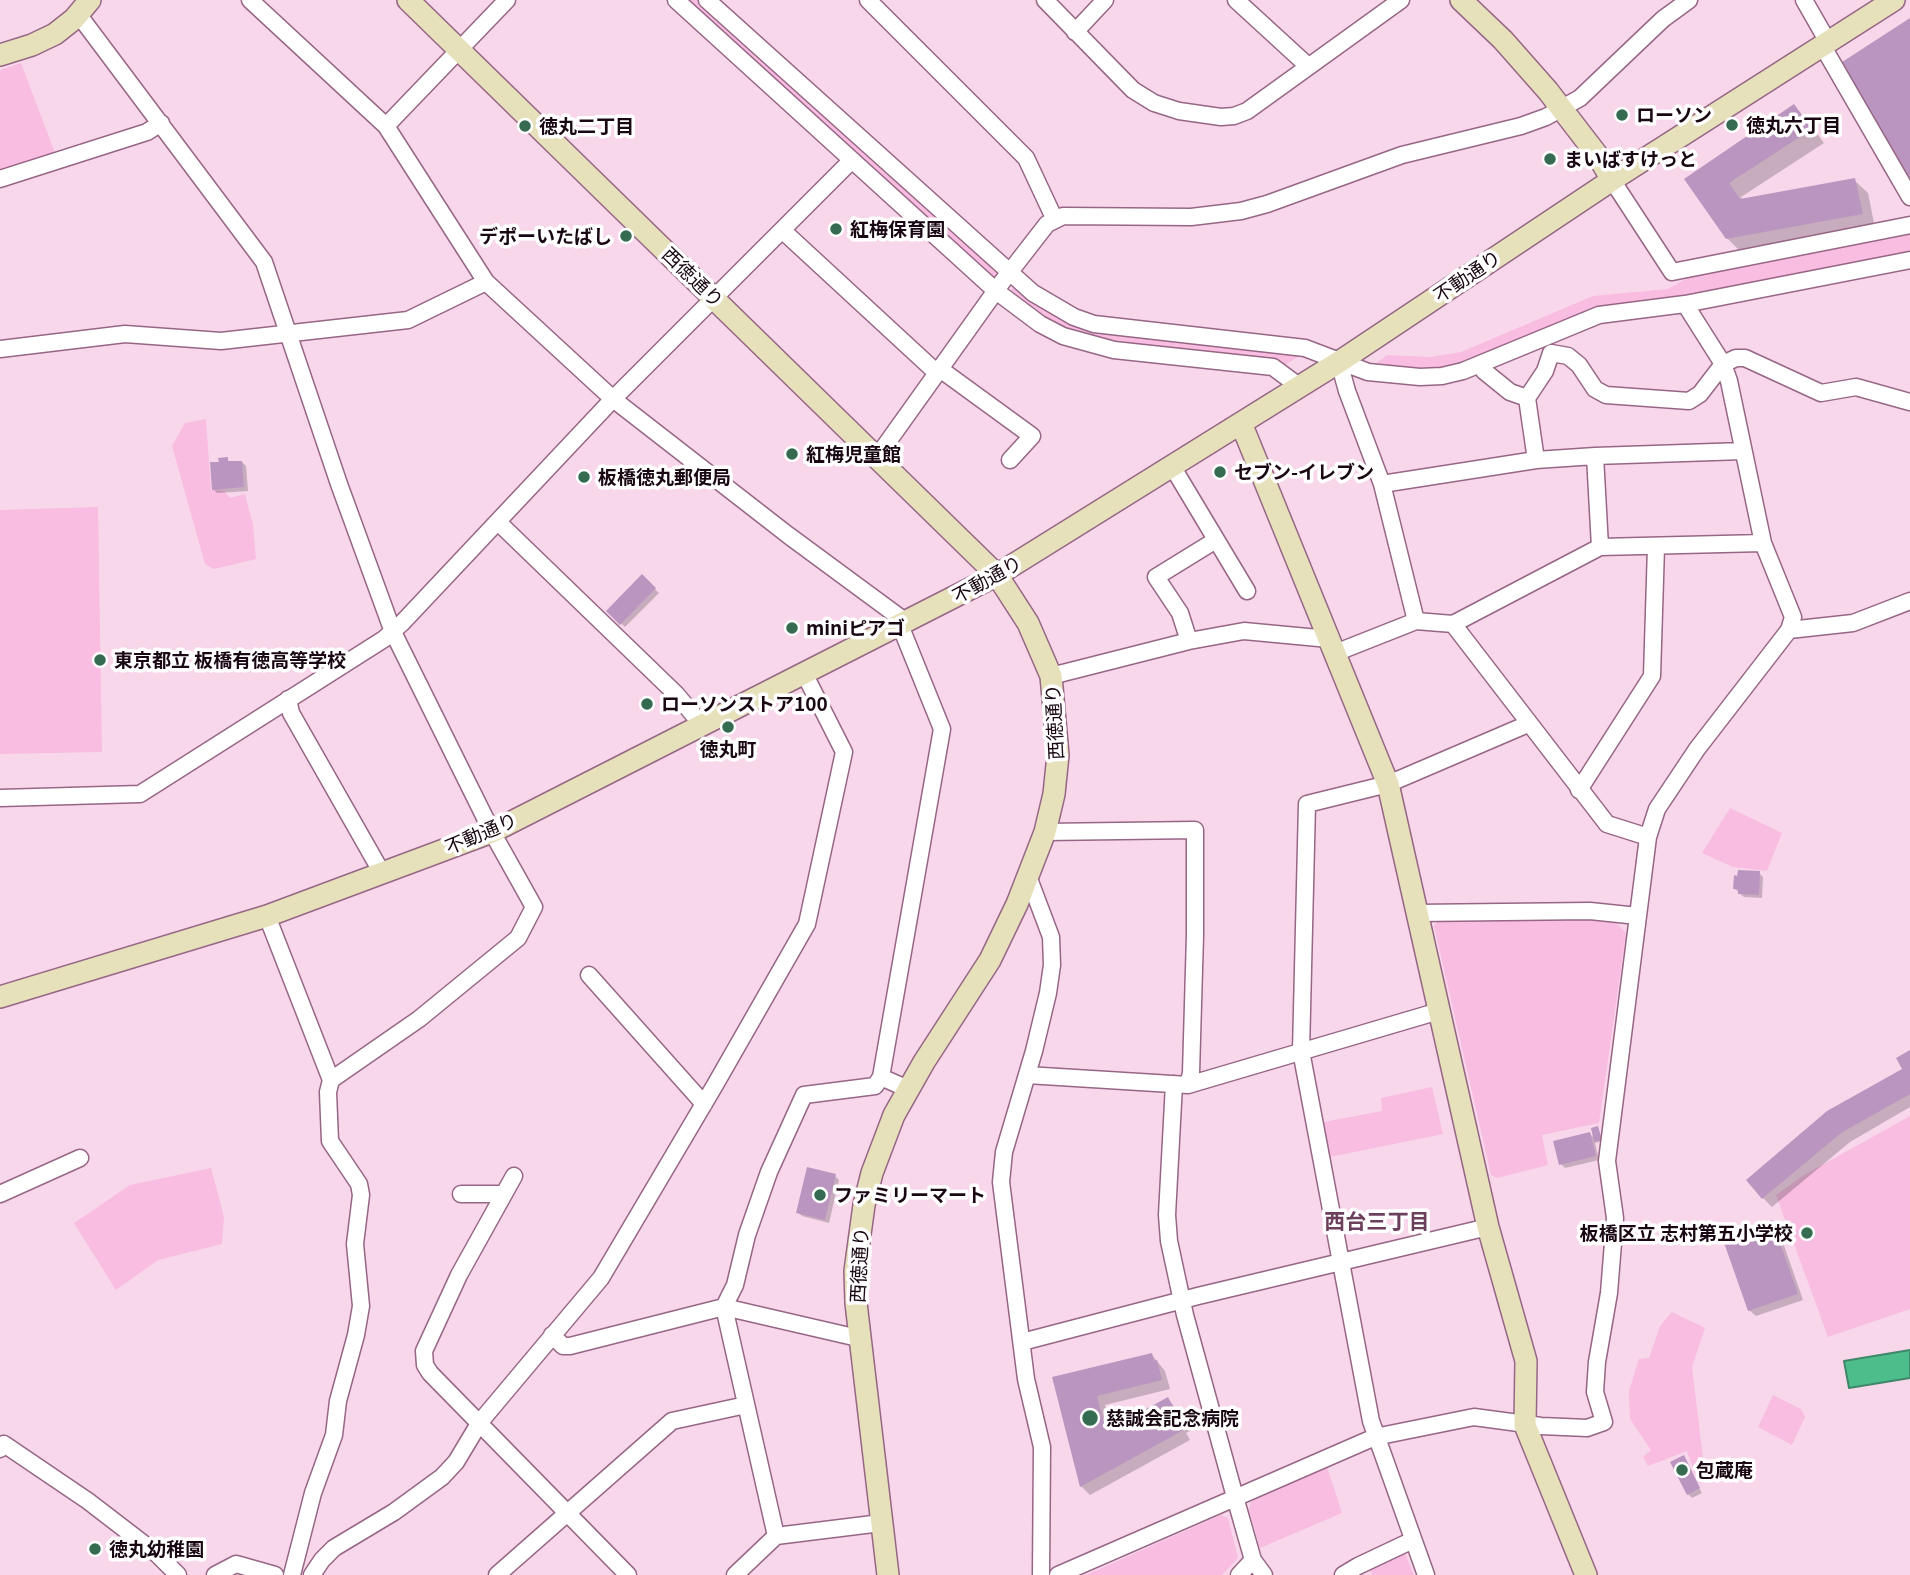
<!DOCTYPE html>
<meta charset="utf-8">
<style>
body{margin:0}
canvas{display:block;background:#f8d7eb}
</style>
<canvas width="1910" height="1575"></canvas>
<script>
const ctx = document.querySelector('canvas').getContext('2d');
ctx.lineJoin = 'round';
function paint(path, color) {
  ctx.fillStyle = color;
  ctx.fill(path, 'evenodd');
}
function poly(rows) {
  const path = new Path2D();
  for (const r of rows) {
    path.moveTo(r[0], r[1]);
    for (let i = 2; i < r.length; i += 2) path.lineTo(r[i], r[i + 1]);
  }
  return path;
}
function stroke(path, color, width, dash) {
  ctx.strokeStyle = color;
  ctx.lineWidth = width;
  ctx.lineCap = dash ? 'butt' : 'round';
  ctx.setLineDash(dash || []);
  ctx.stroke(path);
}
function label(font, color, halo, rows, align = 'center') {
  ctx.font = font + ' Georgia,"Noto Sans JP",serif';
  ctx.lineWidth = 7;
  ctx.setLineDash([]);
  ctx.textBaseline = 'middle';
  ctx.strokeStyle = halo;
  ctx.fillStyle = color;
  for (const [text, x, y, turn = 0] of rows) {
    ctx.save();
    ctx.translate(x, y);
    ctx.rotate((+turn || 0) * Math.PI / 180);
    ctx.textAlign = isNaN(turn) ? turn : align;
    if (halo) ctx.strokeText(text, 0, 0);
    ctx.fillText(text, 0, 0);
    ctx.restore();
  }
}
const green = poly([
 [681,0,701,0,1001,270,992,281],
 [21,63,55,153,0,170,0,70],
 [1910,229,1910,254,1685,299,1599,311,1448,372,1370,368,1387,355,1431,357,1461,352,1593,296,1668,289,1696,273],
 [1015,285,1051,311,1303,353,1284,366,1115,346,1066,332,1008,294],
 [206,419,211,490,224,491,230,498,245,494,253,525,256,559,214,569,205,564,172,446,185,423],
 [98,507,102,752,0,754,0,510],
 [1730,808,1782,833,1767,871,1733,867,1702,853],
 [1570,918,1616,923,1626,933,1599,1123,1542,1135,1548,1165,1497,1178,1491,1175,1434,926,1439,920],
 [1432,1087,1443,1134,1330,1157,1324,1122,1382,1111,1381,1098],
 [1910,1116,1910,1309,1828,1337,1776,1195,1804,1175],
 [211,1168,224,1217,222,1244,158,1260,116,1290,74,1223,130,1185],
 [1672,1312,1705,1328,1692,1367,1706,1483,1698,1483,1687,1451,1648,1466,1643,1457,1651,1450,1630,1419,1629,1391,1639,1359,1649,1358,1660,1326],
 [1773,1395,1801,1409,1805,1417,1792,1445,1758,1427],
 [1327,1467,1342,1513,1260,1548,1249,1509,1252,1499],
 [1221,1515,1228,1518,1238,1558,1222,1575,1086,1575],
 [1404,1551,1414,1575,1372,1575,1369,1566]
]);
const water = poly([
 [1910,1350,1910,1378,1849,1388,1844,1361,1910,1350]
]);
const shadow = poly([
 [1794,106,1807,120,1824,143,1741,197,1743,200,1854,180,1868,193,1875,228,1741,252,1727,238,1687,180],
 [227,459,231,463,242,462,246,466,248,491,217,493,213,489,221,463],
 [642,576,659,593,625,627,608,611],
 [1759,873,1763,877,1762,898,1744,897,1735,889],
 [1910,1052,1910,1107,1850,1142,1772,1207,1763,1198,1905,1069],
 [1598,1128,1602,1141,1595,1143,1599,1160,1565,1168,1561,1164,1590,1134,1596,1140],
 [835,1176,839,1180,829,1223,802,1216,798,1212],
 [1771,1222,1778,1228,1803,1300,1756,1316,1749,1310],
 [1152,1355,1165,1371,1170,1389,1105,1405,1111,1430,1168,1399,1189,1425,1192,1430,1186,1433,1190,1440,1090,1495,1081,1486,1055,1379],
 [1683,1457,1702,1493,1692,1498,1688,1494]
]);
const building = poly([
 [1910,18,1910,188,1839,64],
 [1794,104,1812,129,1729,183,1740,199,1855,178,1863,214,1726,239,1684,179],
 [228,457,228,461,242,461,244,487,212,490,210,462,219,462,218,458],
 [642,574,656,588,620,625,606,611],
 [1738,870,1760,871,1759,895,1738,894,1738,889,1733,889,1734,875,1737,876],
 [1910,1050,1910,1094,1841,1133,1762,1199,1746,1180,1827,1111,1902,1069,1896,1058],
 [1598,1126,1602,1140,1594,1142,1591,1128],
 [1590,1132,1596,1156,1559,1165,1553,1141],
 [807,1167,836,1174,825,1220,796,1213],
 [1772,1220,1798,1294,1748,1311,1722,1237],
 [1152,1353,1154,1361,1157,1360,1162,1380,1097,1396,1106,1431,1168,1397,1178,1416,1181,1414,1184,1421,1178,1424,1182,1431,1080,1487,1052,1377],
 [1684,1455,1700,1488,1687,1495,1670,1462]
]);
const street = poly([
 [250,0,386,126,486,282,613,399,788,535,906,622],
 [676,0,996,291,1040,324,1063,336,1114,350,1273,367,1300,387],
 [707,0,1033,293,1074,317,1094,324,1305,348,1368,372,1420,377,1442,376,1463,371,1599,315,1685,304,1910,260],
 [868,0,1026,158,1055,220],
 [1045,0,1133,90,1154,103,1179,111,1221,117,1234,116,1247,111,1401,0],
 [1236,0,1308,66],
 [1804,0,1828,42],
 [78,14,264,262,339,484,393,632,492,832,534,907,518,938,419,1019,331,1080],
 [1075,32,1105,0],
 [1822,45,1910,197],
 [386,126,507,0],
 [0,179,147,132,161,123],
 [1612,180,1672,272,1910,225],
 [782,230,937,373],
 [0,349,125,334,221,341,408,320,486,282],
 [1339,362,1347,391,1382,484,1416,621],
 [1481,364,1484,371,1510,392,1527,398,1545,371,1551,353,1568,356,1579,365,1595,389,1606,395,1689,401,1700,394,1723,364,1736,358,1745,358,1821,393,1856,387,1910,402],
 [940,369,1032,436,1010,460],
 [1527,398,1536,460],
 [1595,456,1600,547],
 [877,457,1002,282,1047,224,1063,216,1191,217,1241,211,1267,204,1402,155,1521,126,1546,117,1580,98,1663,19,1689,0],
 [1172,466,1247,591],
 [1382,484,1536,460,1595,456,1743,451],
 [498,522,676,694,702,725],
 [1453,624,1600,547,1763,543],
 [900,625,942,729,881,1077,908,1089],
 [1789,630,1853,623,1910,601],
 [1189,641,1180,613,1156,577,1216,540],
 [1335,653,1416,621,1453,624,1607,824,1648,837],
 [1051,676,1189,641,1244,631,1329,639],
 [288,699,291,713,382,873],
 [1579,790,1652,676,1656,547],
 [0,798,140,794,384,639,402,623,613,399,852,160],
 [1045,832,1195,830,1195,935,1191,1073,1188,1085],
 [1028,876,1051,937,1052,965,1048,993,1034,1051,1004,1152,1001,1182,1026,1379,1042,1447,1041,1575],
 [1417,913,1590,911,1638,916],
 [267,916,331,1080,328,1092,330,1141,359,1184,361,1195,355,1244,361,1306,356,1335,338,1401,334,1435,313,1493,292,1575],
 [589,975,704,1104],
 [1027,1075,1188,1085,1439,1011],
 [1174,1084,1167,1215,1169,1241,1185,1315,1235,1497,1253,1560,1264,1575],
 [514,1176,459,1275,424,1351,425,1365,430,1373,628,1575],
 [0,1194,80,1158],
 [461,1194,504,1194],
 [552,1335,563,1346,570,1346,724,1307,858,1338],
 [1022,1342,1198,1296,1488,1227],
 [0,1449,4,1444,88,1501,157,1554,178,1575],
 [776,1536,724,1307,735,1285,747,1235,769,1172,804,1095,875,1086,881,1077],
 [215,1575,236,1564,275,1575],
 [312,1575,322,1560,334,1548,394,1512,442,1477,456,1462,480,1422,601,1278,715,1085,807,924,844,752,804,673],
 [497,1575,672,1421,746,1405],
 [735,1575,776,1536,881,1523],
 [1058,1575,1375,1437,1474,1417,1541,1426,1587,1428,1604,1422,1595,1392,1597,1362,1609,1293,1615,1218,1607,1161,1648,837,1657,809,1697,749,1789,630,1793,617,1763,543,1729,381,1723,364,1685,304],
 [1239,1575,1253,1560],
 [1343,1575,1358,1566,1413,1540],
 [1426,1575,1371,1421,1301,1051,1307,804,1388,784,1528,724]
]);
const secondary = poly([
 [408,0,997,575,1028,623,1051,676,1058,755,1054,794,1045,832,1017,904,990,960,924,1062,894,1115,872,1173,864,1205,855,1271,856,1303,888,1575],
 [1461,0,1503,40,1548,91,1598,156,1612,180],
 [0,55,32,45,55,34,74,19,90,0],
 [1241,423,1388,784,1488,1227,1526,1361,1525,1425,1586,1575],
 [0,997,267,916,492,832,997,575,1339,362,1612,180,1894,0]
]);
const markers = [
 [1622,115,7,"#346b51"],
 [1732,125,7,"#346b51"],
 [525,126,7,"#346b51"],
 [1550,159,7,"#346b51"],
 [836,229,7,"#346b51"],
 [626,236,7,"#346b51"],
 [792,454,7,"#346b51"],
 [1220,472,7,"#346b51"],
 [584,477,7,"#346b51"],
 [792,628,7,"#346b51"],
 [100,660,7,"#346b51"],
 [647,704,7,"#346b51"],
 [728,727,7,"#346b51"],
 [820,1195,7,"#346b51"],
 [1807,1233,7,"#346b51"],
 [1090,1418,9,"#346b51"],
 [1682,1470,7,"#346b51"],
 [95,1549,7,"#346b51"]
];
const poiNames = [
 ["ローソン",1636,115],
 ["徳丸六丁目",1746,125],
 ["徳丸二丁目",539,126],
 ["まいばすけっと",1564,159],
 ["紅梅保育園",850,229],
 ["デポーいたばし",612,236,"right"],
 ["紅梅児童館",806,454],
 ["セブン-イレブン",1234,472],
 ["板橋徳丸郵便局",598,477],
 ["miniピアゴ",806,628],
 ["東京都立 板橋有徳高等学校",114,660],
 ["ローソンストア100",661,704],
 ["徳丸町",728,749,"center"],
 ["ファミリーマート",834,1195],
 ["板橋区立 志村第五小学校",1793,1233,"right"],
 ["慈誠会記念病院",1106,1418],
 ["包蔵庵",1696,1470],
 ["徳丸幼稚園",109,1549]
];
const streetNames = [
 ["不動通り",1467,276,-34],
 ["西徳通り",693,277,44],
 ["不動通り",987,579,-29],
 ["西徳通り",1054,722,-93],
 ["不動通り",481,833,-23],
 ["西徳通り",859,1265,-87]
];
const neighbourhoodNames = [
 ["西台三丁目",1377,1221]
];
paint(green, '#f8bde1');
paint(water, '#4ebd8c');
stroke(water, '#3e8768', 2);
paint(shadow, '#0003');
paint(building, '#ba95c0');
stroke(street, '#966684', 19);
stroke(secondary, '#966684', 24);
stroke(street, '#fff', 16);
stroke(secondary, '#e6e1bb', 21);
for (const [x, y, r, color] of markers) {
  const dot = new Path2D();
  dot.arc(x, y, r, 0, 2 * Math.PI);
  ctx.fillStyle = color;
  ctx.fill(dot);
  stroke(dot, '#fff', 2.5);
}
label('bold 19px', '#190813', '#fff', poiNames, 'left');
label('19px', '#190813', '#fff', streetNames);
label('bold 21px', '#6c3f5c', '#fff', neighbourhoodNames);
</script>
